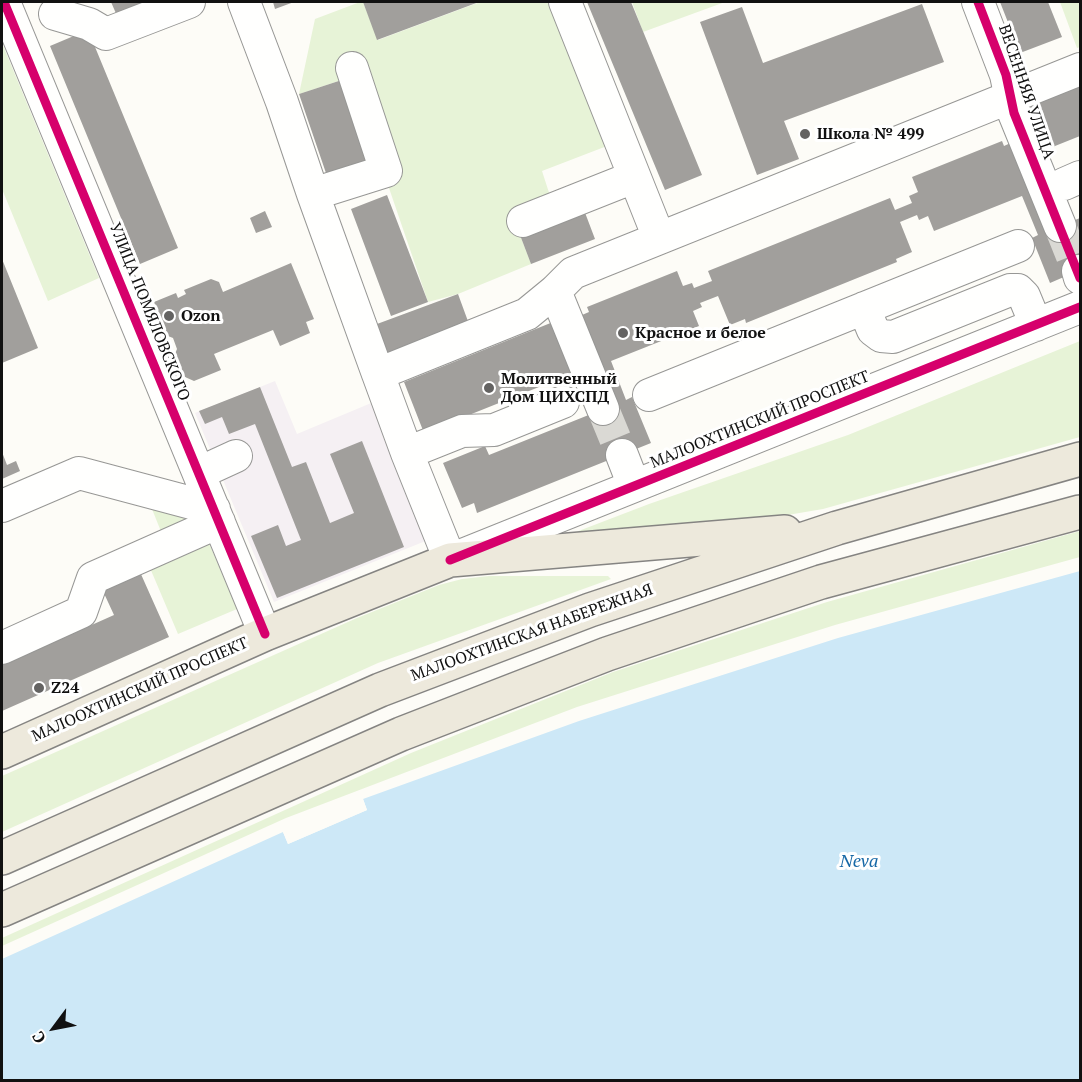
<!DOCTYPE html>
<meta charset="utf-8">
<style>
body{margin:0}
#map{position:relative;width:1082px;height:1082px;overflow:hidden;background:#fdfcf7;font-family:"PT Serif",serif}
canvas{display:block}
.frame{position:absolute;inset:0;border:3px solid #111;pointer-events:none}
.north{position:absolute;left:24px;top:998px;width:60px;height:60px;-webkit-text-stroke:4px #fff;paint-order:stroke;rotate:238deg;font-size:16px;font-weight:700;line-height:24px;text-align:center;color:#111}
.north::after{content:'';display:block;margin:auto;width:21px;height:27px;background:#111;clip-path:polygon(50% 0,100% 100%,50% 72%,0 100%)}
</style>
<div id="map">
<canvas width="1082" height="1082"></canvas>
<div class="frame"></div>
<div class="north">С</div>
</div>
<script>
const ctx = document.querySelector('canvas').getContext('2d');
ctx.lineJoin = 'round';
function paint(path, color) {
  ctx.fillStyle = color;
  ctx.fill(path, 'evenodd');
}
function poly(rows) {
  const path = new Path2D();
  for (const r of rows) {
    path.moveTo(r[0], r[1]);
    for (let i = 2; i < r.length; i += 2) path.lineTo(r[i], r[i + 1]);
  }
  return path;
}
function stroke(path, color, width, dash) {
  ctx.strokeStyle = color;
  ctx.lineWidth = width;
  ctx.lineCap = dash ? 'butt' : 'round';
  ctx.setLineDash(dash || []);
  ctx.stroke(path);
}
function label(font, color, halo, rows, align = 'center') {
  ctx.font = font + ' "PT Serif",serif';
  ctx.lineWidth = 6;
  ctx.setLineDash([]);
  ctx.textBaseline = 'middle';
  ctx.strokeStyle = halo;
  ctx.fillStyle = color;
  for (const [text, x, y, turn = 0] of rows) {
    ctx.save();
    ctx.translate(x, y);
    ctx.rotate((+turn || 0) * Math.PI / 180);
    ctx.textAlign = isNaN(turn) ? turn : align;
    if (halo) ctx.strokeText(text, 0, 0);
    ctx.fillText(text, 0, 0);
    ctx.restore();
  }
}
const industrial = poly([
 [275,381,297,434,376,401,433,538,274,602,195,413]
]);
const green = poly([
 [360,2,363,2,378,40,480,2,565,2,620,141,542,171,554,208,520,235,531,264,458,294,428,302,351,77,299,94,315,19],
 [632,2,725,2,643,32],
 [1060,2,1080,2,1080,47,1077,48],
 [2,43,99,278,48,301,2,189],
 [1080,341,1080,437,823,509,752,521,555,540,649,504,848,435],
 [150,504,195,516,164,539],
 [1080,531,1080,557,835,625,577,707,286,818,2,946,2,938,411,753,613,672,827,602],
 [209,543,237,609,178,634,150,568],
 [489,576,608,576,611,579,378,663,2,832,2,776,357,618,439,585,462,579]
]);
const water = poly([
 [1080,571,1080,1080,2,1080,2,959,283,832,288,844,367,810,363,799,579,721,838,638]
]);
const pier = poly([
 [363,799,367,810,288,844,283,832,286,831,290,840,363,808,360,800]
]);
const building = poly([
 [111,2,159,2,118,18],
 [273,2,294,2,275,9],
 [363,2,479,2,377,40],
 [587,2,631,2,702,175,665,190],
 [1000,2,1048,2,1062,37,1020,53],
 [922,4,944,62,784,121,799,159,757,175,700,22,742,7,763,63],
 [88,30,178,248,140,264,50,46],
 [351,77,378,159,327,176,299,94],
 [1080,86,1080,136,1040,152,1022,109],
 [1017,140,1048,231,1080,218,1080,270,1050,283,1032,238,1038,235,1022,196,934,231,928,216,919,220,917,215,900,222,912,252,896,259,897,262,746,323,745,319,730,325,718,296,700,303,702,307,693,311,699,326,611,361,626,400,632,397,651,443,477,513,474,503,462,508,443,463,485,446,489,455,616,404,575,318,589,312,587,307,677,271,683,286,692,283,694,288,712,281,708,271,890,198,895,210,912,203,909,196,918,192,912,177,1002,141,1004,146],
 [387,195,428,302,391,316,351,209],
 [584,210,595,239,531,264,520,235],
 [265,211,272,227,256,233,250,218],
 [2,259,38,348,2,363],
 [291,263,314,319,306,322,310,333,280,346,273,330,214,354,221,370,194,381,185,377,175,354,177,349,173,338,168,336,154,302,176,293,178,298,186,294,184,290,211,279,219,282,223,292],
 [458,294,469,324,388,354,377,324],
 [558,320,579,371,424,433,404,382],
 [260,387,292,467,306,462,330,523,354,513,330,454,362,441,404,547,277,598,251,536,278,525,286,546,301,540,255,424,229,434,222,417,205,424,199,411],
 [2,452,7,465,16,461,20,471,2,479],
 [140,572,169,637,2,711,2,665,114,615,102,589]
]);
const minorTunnel = poly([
 [1060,226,1078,271],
 [603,409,622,455]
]);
const minor = poly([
 [4,2,265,634],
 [244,2,282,102,313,194,378,374],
 [565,2,659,238],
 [978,2,1006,75,1014,113,1060,226],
 [55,14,89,24,106,34,189,2],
 [1080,69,573,273,555,291,527,314,378,374,407,453,450,560,1080,307],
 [1064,184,1080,177],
 [313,194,386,171,352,68],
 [523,221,634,177],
 [1078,271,1080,278],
 [555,291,603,409],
 [864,308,873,330,881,336,893,337,1010,290,1018,290,1024,296,1036,325],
 [649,395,1018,246],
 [407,453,462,431,494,430,563,402],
 [622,455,634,486],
 [199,473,236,456],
 [2,506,79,473,214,509],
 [2,648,81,612,93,578,219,522]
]);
const major = poly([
 [2,752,265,634,450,560,785,532],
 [2,858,380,690,590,610,837,528,1080,459],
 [2,910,401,734,607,654,821,582,1080,512]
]);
const cycleway = poly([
 [4,2,265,634],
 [978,2,1006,75,1014,113,1080,278],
 [450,560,1080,307]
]);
const markers = [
 [805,134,6,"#646362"],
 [169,316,6,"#646362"],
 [623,333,6,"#646362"],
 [489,388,6,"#646362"],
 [39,688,6,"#646362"]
];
const streetNames = [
 ["ВЕСЕННЯЯ УЛИЦА",1026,92,71],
 ["УЛИЦА ПОМЯЛОВСКОГО",149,312,68],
 ["МАЛООХТИНСКИЙ ПРОСПЕКТ",760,420,-22],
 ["МАЛООХТИНСКАЯ НАБЕРЕЖНАЯ",532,633,-20],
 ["МАЛООХТИНСКИЙ ПРОСПЕКТ",140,690,-24]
];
const poiNames = [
 ["Школа № 499",817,134],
 ["Ozon",181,316],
 ["Красное и белое",635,333],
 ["Молитвенный",501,379],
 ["Дом ЦИХСПД",501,397],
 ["Z24",51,688]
];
const waterNames = [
 ["Neva",859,862]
];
paint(industrial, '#f5f0f3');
paint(green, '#e7f3d7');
paint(water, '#cde8f7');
paint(pier, '#fdfcf7');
paint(building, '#a19f9c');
stroke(minorTunnel, '#dad9d4', 32, [32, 16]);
stroke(minor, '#979795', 34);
stroke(major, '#858482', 36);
stroke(minor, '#fffffe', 32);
stroke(major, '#ede9dc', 33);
stroke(cycleway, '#d6006c', 9);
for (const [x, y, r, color] of markers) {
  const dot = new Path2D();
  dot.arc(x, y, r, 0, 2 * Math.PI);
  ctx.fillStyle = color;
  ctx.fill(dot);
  stroke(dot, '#fff', 2);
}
label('16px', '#111', '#fff', streetNames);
label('bold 16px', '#111', '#fff', poiNames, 'left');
label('italic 18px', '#1768a6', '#fff', waterNames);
</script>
